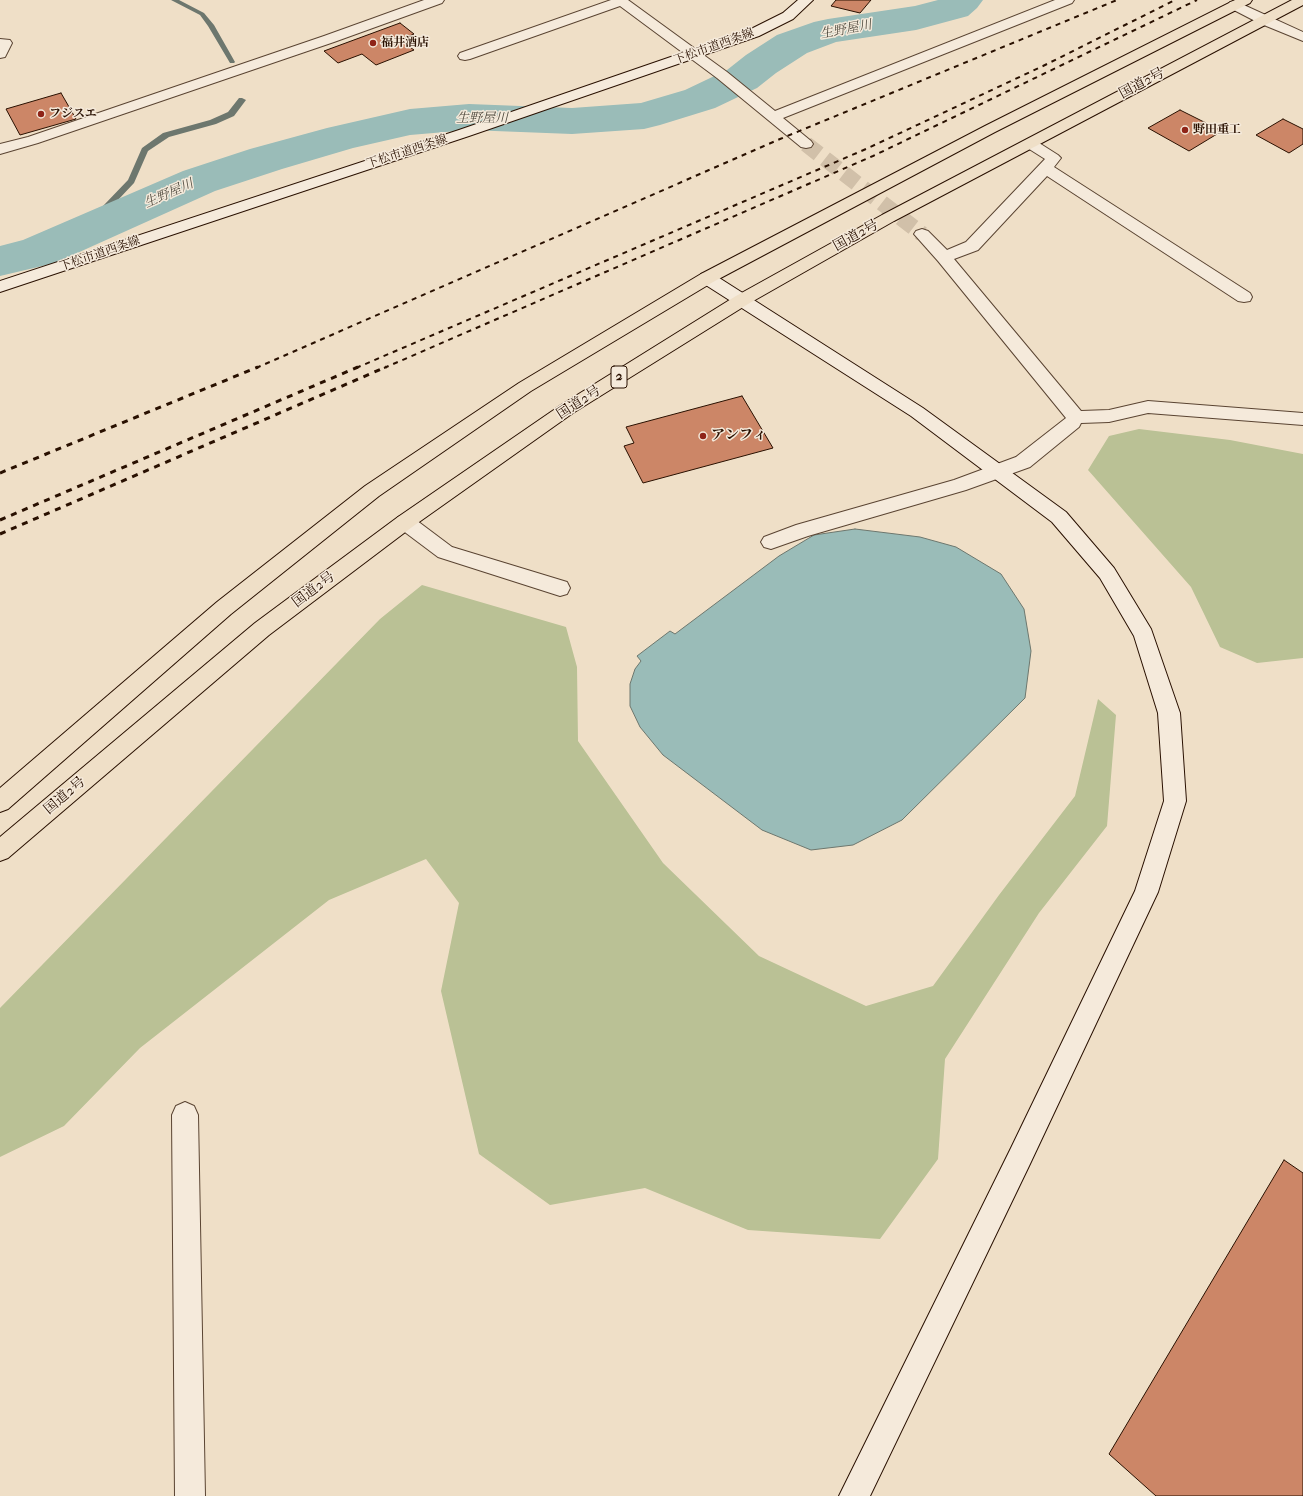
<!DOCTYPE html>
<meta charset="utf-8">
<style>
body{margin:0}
canvas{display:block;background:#efdfc7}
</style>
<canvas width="1303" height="1496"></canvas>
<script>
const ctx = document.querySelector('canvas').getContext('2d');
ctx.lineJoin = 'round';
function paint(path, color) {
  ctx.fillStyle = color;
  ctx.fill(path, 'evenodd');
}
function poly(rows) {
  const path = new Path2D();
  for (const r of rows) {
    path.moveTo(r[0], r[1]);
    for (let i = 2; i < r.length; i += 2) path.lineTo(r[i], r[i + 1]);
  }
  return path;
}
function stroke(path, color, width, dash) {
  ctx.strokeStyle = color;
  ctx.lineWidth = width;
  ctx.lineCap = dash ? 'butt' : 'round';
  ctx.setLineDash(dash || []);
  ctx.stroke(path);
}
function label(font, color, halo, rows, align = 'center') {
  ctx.font = font + ' "IM FELL French Canon","Noto Serif JP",serif';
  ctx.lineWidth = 3;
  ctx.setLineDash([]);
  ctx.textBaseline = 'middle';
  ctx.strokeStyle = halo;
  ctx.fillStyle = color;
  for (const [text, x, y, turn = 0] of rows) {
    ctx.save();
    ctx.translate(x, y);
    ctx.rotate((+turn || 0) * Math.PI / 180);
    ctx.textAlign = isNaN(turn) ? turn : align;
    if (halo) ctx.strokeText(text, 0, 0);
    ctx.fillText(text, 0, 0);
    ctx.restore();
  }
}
const green = poly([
 [1139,429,1230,440,1303,454,1303,658,1257,663,1220,647,1191,587,1088,470,1109,436],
 [422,585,566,627,577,667,578,741,663,863,759,956,866,1006,933,986,999,895,1075,796,1098,699,1116,715,1107,826,1039,913,945,1059,938,1159,880,1239,748,1230,645,1188,550,1205,479,1154,441,991,459,903,426,859,329,900,140,1048,64,1126,0,1157,0,1008,380,619]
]);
const water = poly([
 [855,529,920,537,956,547,1001,574,1024,609,1031,651,1025,698,902,820,853,845,811,850,762,830,663,755,640,727,630,706,630,684,635,669,641,661,637,656,670,631,675,634,779,556,814,535,855,529]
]);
const stream = poly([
 [171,0,179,0,204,13,214,25,235,62,234,63,230,63,208,26,200,15,171,0],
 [239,98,242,98,246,100,234,116,216,124,169,137,148,151,134,183,85,235,79,235,79,231,128,180,142,148,163,133,210,120,228,112,239,98]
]);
const river = poly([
 [938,0,983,0,977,8,968,16,916,30,836,42,807,53,776,73,757,88,715,108,660,125,644,129,572,134,469,130,410,135,353,148,282,169,215,191,55,263,0,276,0,246,23,240,183,171,250,149,327,128,410,109,469,104,572,108,641,103,685,90,727,70,746,55,777,35,814,22,828,19,915,6,938,0]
]);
const building = poly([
 [836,0,871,0,860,13,831,6,836,0],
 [400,23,414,34,400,40,414,50,376,65,362,54,338,63,324,51,400,23],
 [61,93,76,119,20,135,6,109,61,93],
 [1180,110,1222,131,1189,151,1148,128,1180,110],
 [1283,119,1303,129,1303,144,1289,153,1256,135,1283,119],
 [742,396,773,448,643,483,624,446,634,443,626,427,742,396],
 [1284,1160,1303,1173,1303,1496,1156,1496,1109,1454,1284,1160]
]);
const streetTunnel = poly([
 [806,144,922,234]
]);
const street = poly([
 [424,0,444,0,442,3,334,42,38,143,0,154,0,144,28,137,324,36,424,0],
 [611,0,628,0,727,72,775,111,1055,0,1074,0,1072,3,783,118,811,141,813,144,811,147,806,148,801,147,717,78,620,6,470,59,465,60,460,59,458,56,460,53,611,0],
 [1235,1,1303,32,1303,41,1259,23,1230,8,1228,5,1230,2,1235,1],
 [0,39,10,40,12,43,5,57,0,58,0,39],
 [1031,140,1036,141,1058,155,1061,158,1054,167,1250,293,1252,297,1250,301,1244,302,1238,301,1047,176,978,250,954,259,1081,411,1109,410,1148,401,1303,413,1303,425,1148,413,1109,422,1081,423,1079,427,1030,467,966,490,808,536,771,549,764,547,761,542,764,537,796,525,954,480,1016,457,1066,418,938,261,914,234,916,231,922,229,928,231,947,250,966,242,1045,159,1026,147,1024,144,1026,141,1031,140],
 [405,515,412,517,452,547,567,582,570,588,567,594,560,596,438,557,398,527,395,522,398,517,405,515],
 [185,1102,194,1106,198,1115,205,1496,175,1496,172,1115,176,1106,185,1102]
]);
const secondary = poly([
 [798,0,813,0,793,19,759,36,469,136,0,292,0,281,459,130,749,30,783,13,798,0],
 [707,273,713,274,923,408,1066,512,1114,568,1151,629,1180,713,1186,801,1158,892,1029,1166,870,1496,839,1496,1011,1148,1135,891,1164,801,1158,713,1134,636,1100,578,1052,522,911,416,701,282,699,278,701,274,707,273]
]);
const highway = poly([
 [1235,0,1252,0,1250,3,995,132,713,282,531,391,379,496,231,614,8,809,0,812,0,788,217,602,365,486,519,383,701,274,985,126,1235,0],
 [1292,0,1303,0,1303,5,894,221,748,304,573,413,412,527,269,635,8,858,0,861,0,837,255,623,398,517,561,405,736,296,882,215,1292,0]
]);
const railFar1 = poly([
 [256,368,780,139,1117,0],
 [356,368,866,149,1043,66,1175,0],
 [384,368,873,156,1197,0]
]);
const rail = poly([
 [0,473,258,367],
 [0,520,358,367],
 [0,534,386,367]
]);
const markers = [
 [373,43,4,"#8f2418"],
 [41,114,4,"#8f2418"],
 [1185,130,4,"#8f2418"],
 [703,436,4,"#8f2418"]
];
const farPoinames = [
 ["福井酒店",381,43],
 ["フジスエ",49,114],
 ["野田重工",1193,130]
];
const farStreetnames = [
 ["下松市道西条線",714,47,-20],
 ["下松市道西条線",407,152,-18],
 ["下松市道西条線",100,254,-19]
];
const farWaternames = [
 ["生野屋川",846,30,-11],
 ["生野屋川",482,119],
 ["生野屋川",169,194,-24]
];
const shields = [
 [619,377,16]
];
const shieldNames = [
 ["2",619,377]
];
const streetNames = [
 ["国道2号",1142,84,-28],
 ["国道2号",856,236,-29],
 ["国道2号",579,403,-33],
 ["国道2号",314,590,-37],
 ["国道2号",65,796,-40]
];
const poiNames = [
 ["アンフィ",711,436]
];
paint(green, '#bac195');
paint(water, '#9abcb8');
stroke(water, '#6d776e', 1);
paint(stream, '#6d776e');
paint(river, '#9abcb8');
paint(building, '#cc8667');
stroke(building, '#291000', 1);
stroke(streetTunnel, '#d1c0a9', 16, [16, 8]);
stroke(street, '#5a4432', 2);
stroke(secondary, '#291000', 2);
stroke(highway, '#291000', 2);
paint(street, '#f5eadb');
paint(secondary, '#f5eadb');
paint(highway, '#efdfc7');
stroke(railFar1, '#291000', 2, [5, 5]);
stroke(rail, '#291000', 3, [6, 6]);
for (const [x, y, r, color] of markers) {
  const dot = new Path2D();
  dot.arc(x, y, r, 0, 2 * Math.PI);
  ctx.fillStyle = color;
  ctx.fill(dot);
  stroke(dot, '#f5eadb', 1.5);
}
label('bold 12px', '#291000', '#f5eadb', farPoinames, 'left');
label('12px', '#291000', '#f5eadb', farStreetnames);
label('italic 13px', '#514c40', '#f5eadb', farWaternames);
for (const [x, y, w] of shields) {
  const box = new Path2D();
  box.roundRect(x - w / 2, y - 11, w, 22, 3);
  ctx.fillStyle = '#f5eadb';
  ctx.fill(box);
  stroke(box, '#291000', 1);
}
label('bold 13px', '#291000', null, shieldNames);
label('14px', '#291000', '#f5eadb', streetNames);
label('bold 14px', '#291000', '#f5eadb', poiNames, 'left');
</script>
